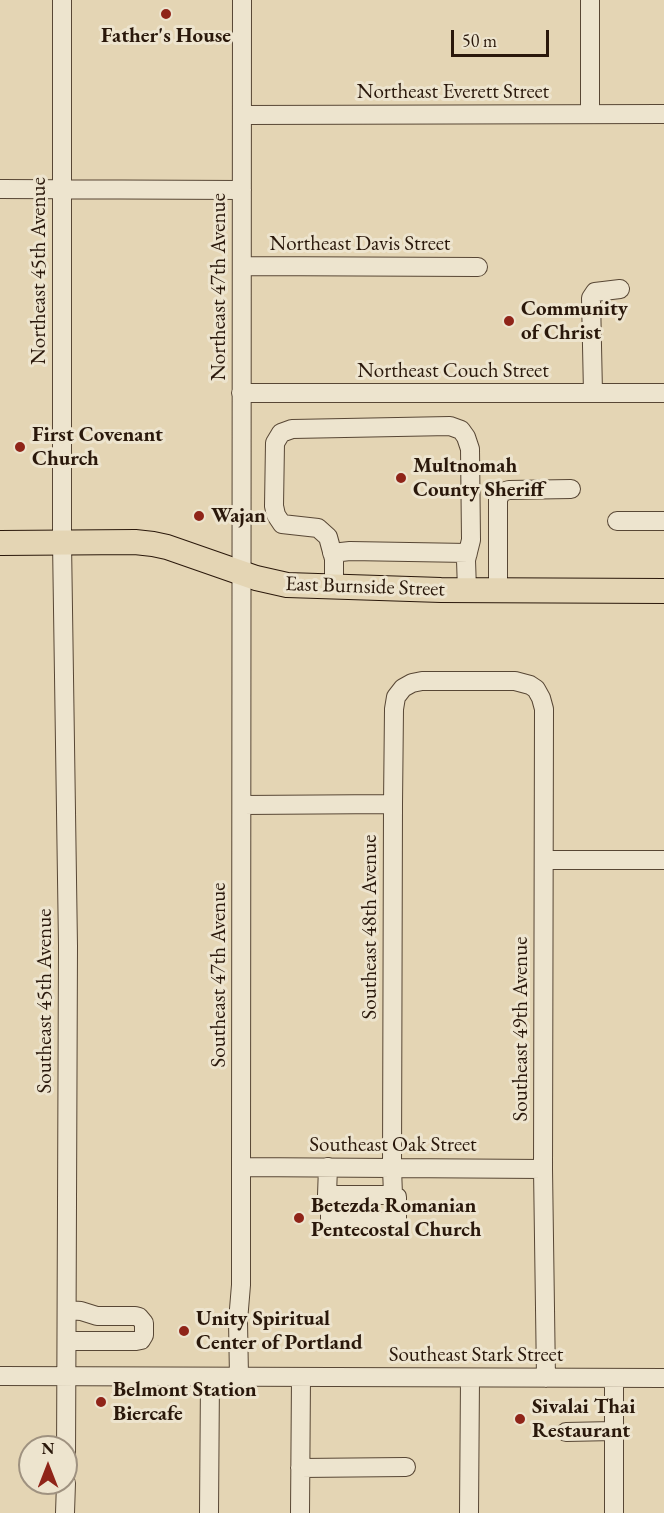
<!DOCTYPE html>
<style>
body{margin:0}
#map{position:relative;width:664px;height:1513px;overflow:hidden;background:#e4d5b4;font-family:"EB Garamond",serif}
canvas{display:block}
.north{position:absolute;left:18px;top:1435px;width:60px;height:60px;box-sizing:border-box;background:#ede4ce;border:2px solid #9f9280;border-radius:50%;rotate:0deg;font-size:16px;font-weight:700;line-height:24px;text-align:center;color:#2a180b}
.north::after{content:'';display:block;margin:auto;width:21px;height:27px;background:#8f2418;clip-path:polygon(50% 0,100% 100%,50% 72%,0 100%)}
.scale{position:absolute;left:451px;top:30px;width:98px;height:27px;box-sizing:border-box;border:3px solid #2a180b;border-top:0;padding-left:8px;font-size:18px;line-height:21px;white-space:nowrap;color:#2a180b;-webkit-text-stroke:4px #ede4ce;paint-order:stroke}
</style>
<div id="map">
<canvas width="664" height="1513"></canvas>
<div class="north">N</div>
<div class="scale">50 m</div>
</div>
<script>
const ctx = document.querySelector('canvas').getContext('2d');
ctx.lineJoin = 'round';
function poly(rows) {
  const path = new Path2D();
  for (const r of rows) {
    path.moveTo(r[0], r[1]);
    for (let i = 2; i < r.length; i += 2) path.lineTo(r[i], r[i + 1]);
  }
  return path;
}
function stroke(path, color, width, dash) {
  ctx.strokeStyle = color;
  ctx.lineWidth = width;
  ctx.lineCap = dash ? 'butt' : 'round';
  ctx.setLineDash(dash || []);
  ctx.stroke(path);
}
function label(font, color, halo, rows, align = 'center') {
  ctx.font = font + ' "EB Garamond",serif';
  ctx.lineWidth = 6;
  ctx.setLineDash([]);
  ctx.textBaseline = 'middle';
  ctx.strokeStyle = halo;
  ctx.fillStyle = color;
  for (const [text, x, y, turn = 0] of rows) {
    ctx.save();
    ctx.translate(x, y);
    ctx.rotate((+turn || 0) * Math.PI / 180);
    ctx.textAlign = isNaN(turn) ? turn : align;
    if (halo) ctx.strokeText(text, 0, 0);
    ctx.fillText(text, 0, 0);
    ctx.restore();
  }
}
const minor = poly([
 [62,0,62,542,68,946,66,1459],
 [590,0,590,114],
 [242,115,664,114],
 [0,189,242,190],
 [242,266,478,267],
 [241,393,664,393],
 [593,393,591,298,595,292,620,289],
 [617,521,664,521],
 [332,553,350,551,468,553],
 [334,587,334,559,328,537,318,528,282,524,276,515,274,506,275,443,281,433,292,429,450,426,461,430,466,437,470,449,471,540,466,560,467,590],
 [498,590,498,499,502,492,509,490,571,489],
 [242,805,393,804],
 [544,860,664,860],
 [241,1167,543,1169],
 [328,1167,327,1195,330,1207,330,1222,397,1222,397,1197,393,1195,392,1168,393,804,394,709,396,697,403,688,412,683,422,681,515,681,530,685,536,689,541,698,544,709,543,1169,546,1378],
 [327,1195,393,1195],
 [67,1310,81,1311,97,1316,135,1316,139,1317,144,1323,144,1335,141,1340,136,1341,67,1341],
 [0,1376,664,1378],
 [239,1377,238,1321,241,1285,241,1167,242,0],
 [566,1432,614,1431],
 [300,1468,406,1467],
 [65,1513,66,1483],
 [209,1513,210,1377],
 [300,1513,301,1377],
 [469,1513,470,1378],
 [614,1513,614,1378]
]);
const major = poly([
 [0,543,135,542,153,544,167,547,256,578,287,585,441,590,664,591]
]);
const markers = [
 [166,14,6,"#8f2418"],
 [509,321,6,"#8f2418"],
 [20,447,6,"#8f2418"],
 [401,478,6,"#8f2418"],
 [199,516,6,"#8f2418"],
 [299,1218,6,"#8f2418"],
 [184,1331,6,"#8f2418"],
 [101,1402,6,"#8f2418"],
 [520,1419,6,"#8f2418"]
];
const poiNames = [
 ["Father's House",166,36,"center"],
 ["Community",521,309],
 ["of Christ",521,333],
 ["First Covenant",32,435],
 ["Church",32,459],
 ["Multnomah",413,466],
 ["County Sheriff",413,490],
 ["Wajan",211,516],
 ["Betezda Romanian",311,1206],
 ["Pentecostal Church",311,1230],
 ["Unity Spiritual",196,1319],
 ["Center of Portland",196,1343],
 ["Belmont Station",113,1390],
 ["Biercafe",113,1414],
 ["Sivalai Thai",532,1407],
 ["Restaurant",532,1431]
];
const streetNames = [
 ["Northeast Everett Street",453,92],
 ["Northeast Davis Street",360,244],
 ["Northeast 45th Avenue",39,271,-90],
 ["Northeast 47th Avenue",219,287,-90],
 ["Northeast Couch Street",453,371],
 ["East Burnside Street",365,587,2],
 ["Southeast 48th Avenue",370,927,-90],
 ["Southeast 47th Avenue",219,975,-90],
 ["Southeast 45th Avenue",45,1001,-90],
 ["Southeast 49th Avenue",521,1029,-90],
 ["Southeast Oak Street",393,1145],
 ["Southeast Stark Street",476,1355]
];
stroke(minor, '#584735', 20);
stroke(major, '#2a180b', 26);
stroke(minor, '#ede4ce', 18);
stroke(major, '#e4d5b4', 24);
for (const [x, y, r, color] of markers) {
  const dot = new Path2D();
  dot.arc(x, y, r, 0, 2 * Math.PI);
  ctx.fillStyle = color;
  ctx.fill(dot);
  stroke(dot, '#ede4ce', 2);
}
label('bold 21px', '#2a180b', '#ede4ce', poiNames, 'left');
label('21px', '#2a180b', '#ede4ce', streetNames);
</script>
